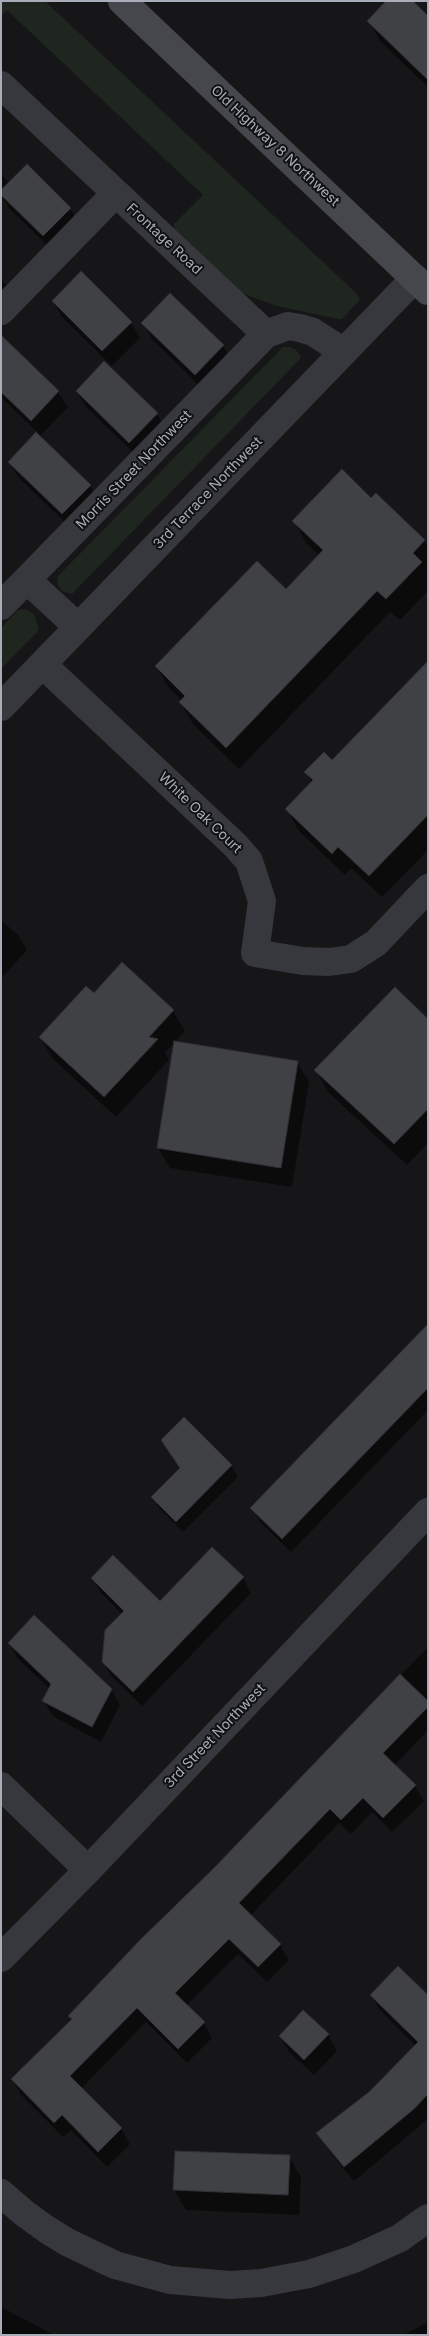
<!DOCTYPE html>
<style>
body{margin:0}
#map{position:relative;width:429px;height:2336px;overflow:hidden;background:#161618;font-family:Inter,sans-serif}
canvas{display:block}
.frame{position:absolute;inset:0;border:2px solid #a8adb8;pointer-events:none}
</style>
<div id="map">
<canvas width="429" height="2336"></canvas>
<div class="frame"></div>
</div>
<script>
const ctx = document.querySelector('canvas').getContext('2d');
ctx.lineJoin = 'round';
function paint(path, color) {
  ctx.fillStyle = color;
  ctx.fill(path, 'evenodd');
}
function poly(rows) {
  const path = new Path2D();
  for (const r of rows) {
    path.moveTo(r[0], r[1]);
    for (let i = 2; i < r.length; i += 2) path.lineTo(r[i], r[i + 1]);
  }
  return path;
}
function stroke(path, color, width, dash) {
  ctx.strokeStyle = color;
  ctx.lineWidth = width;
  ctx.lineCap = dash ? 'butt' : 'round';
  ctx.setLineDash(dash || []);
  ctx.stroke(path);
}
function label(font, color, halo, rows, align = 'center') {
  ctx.font = font + ' Inter,sans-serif';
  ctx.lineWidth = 4;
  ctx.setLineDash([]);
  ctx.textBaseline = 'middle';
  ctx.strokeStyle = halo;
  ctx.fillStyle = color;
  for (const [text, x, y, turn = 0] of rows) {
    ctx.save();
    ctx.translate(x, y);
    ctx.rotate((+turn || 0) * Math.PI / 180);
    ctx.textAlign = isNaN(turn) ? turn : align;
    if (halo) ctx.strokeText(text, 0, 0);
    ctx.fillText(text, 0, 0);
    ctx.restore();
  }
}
const green = poly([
 [1,1,45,1,356,293,360,300,342,319,338,319,277,306,244,294,226,283,174,228,174,224,203,195,7,10,1,15],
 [283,347,290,347,296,350,300,355,300,359,72,594,62,591,58,586,57,577],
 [26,609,34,614,39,630,1,669,1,628,18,610]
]);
const shadow = poly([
 [428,17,428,87,380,41,369,21],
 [1,173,9,184,70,208,79,224,53,251,9,208,3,198,1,200],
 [1,278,12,294,1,305],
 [53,301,131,323,140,338,112,366,62,317],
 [143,323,223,346,232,362,204,390,152,339],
 [10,345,58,392,68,407,39,437,90,486,99,501,72,529,19,478,9,462,38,433,1,397,1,354],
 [104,363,157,414,166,430,139,458,86,407,77,392],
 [371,500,424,541,428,548,428,591,400,620,390,612,239,769,193,724,180,702,182,701,169,688,156,666,286,590,319,555,306,543,294,521],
 [428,662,428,850,382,897,351,868,345,875,299,831,287,809,312,783,306,772,332,762],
 [1,920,18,935,27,950,1,979],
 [122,964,173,1011,185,1031,165,1053,169,1060,116,1117,52,1058,40,1037,94,995],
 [428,1016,428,1143,407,1165,328,1092,316,1071],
 [297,1062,309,1082,292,1187,170,1168,158,1148],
 [428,1326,428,1410,291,1552,260,1522,252,1508],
 [184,1419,231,1466,238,1477,183,1532,159,1508,153,1497,181,1469],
 [243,1578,251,1593,142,1706,112,1677,103,1662,122,1614,101,1593,93,1579,160,1603],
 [9,1643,111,1689,120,1705,101,1742,53,1716,44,1701,50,1689,18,1659],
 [428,1647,428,1730,394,1766,415,1786,424,1801,392,1832,372,1812,351,1834,339,1823,250,1916,280,1945,289,1960,267,1982,238,1954,186,2006,204,2023,212,2038,187,2063,146,2022,81,2089,121,2129,130,2144,107,2167,71,2130,63,2137,21,2095,13,2080,73,2021,70,2016],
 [371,1995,428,1997,428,2119,354,2181,332,2155,322,2139,416,2046,380,2010],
 [328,2035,337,2051,314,2075,289,2052,280,2036],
 [289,2157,301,2177,299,2215,186,2210,174,2190],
 [1,2307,54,2335,1,2335],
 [428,2322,428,2335,403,2335]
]);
const building = poly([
 [386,1,413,1,428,16,428,80,367,21,386,1],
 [27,164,71,208,43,236,1,195,1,190,27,164],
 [81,271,132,322,102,351,52,301,81,271],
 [170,293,224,345,195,375,141,323,170,293],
 [1,335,59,391,31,421,1,392,1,335],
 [104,361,158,413,129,443,76,391,104,361],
 [36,432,91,485,62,514,8,462,36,432],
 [342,469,371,498,376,493,425,540,413,553,422,562,386,599,377,591,226,748,179,702,185,696,155,666,257,561,286,589,323,550,292,521,342,469],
 [428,661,428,815,369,876,338,847,332,854,285,809,313,780,304,772,324,752,332,760,428,661],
 [122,962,174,1010,149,1037,158,1039,104,1097,39,1037,86,986,94,993,122,962],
 [395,987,428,1019,428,1109,394,1144,314,1070,395,987],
 [174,1041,298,1061,281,1168,157,1148,174,1041],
 [428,1324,428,1388,282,1539,250,1508,428,1324],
 [184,1417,232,1465,176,1522,151,1497,180,1468,161,1440,184,1417],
 [212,1547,244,1577,133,1692,102,1662,105,1630,124,1611,91,1578,113,1555,160,1601,212,1547],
 [34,1615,112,1689,92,1727,42,1701,51,1684,8,1643,34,1615],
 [400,1674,428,1701,428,1707,383,1753,416,1785,383,1818,363,1798,341,1820,330,1809,239,1903,281,1944,258,1967,229,1939,175,1993,205,2022,178,2049,137,2008,70,2076,122,2128,98,2152,62,2115,54,2123,11,2079,72,2019,68,2016,140,1940,214,1868,400,1674],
 [398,1966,428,1995,428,2094,414,2109,344,2167,316,2133,369,2092,418,2042,370,1995,398,1966],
 [303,2010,329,2034,304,2060,279,2036,303,2010],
 [175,2151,290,2155,288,2195,173,2190,175,2151]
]);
const street = poly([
 [1,85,266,334],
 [1,311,115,194],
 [27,580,78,627],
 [1,606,266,334,288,326,300,328,313,332,344,352],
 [43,665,235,845,249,861,262,901,255,953,303,961,329,962,351,959,376,943,428,888],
 [1,707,415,278],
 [1,1786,88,1870],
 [1,1958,88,1870,428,1512],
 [1,2193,24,2213,46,2229,67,2242,115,2265,170,2280,230,2285,261,2283,309,2274,354,2259,400,2238,428,2218]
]);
const secondary = poly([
 [122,1,428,291]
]);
const streetNames = [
 ["Old Highway 8 Northwest",275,146,43],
 ["Frontage Road",164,239,43],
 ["Morris Street Northwest",134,470,-46],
 ["3rd Terrace Northwest",208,493,-46],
 ["White Oak Court",200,813,44],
 ["3rd Street Northwest",215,1736,-46]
];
paint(green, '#1e261f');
paint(shadow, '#0007');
paint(building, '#404145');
stroke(building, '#303034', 1);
stroke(street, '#37383d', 28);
stroke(secondary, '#45474d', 28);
label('14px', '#a8adb8', '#111113', streetNames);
</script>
